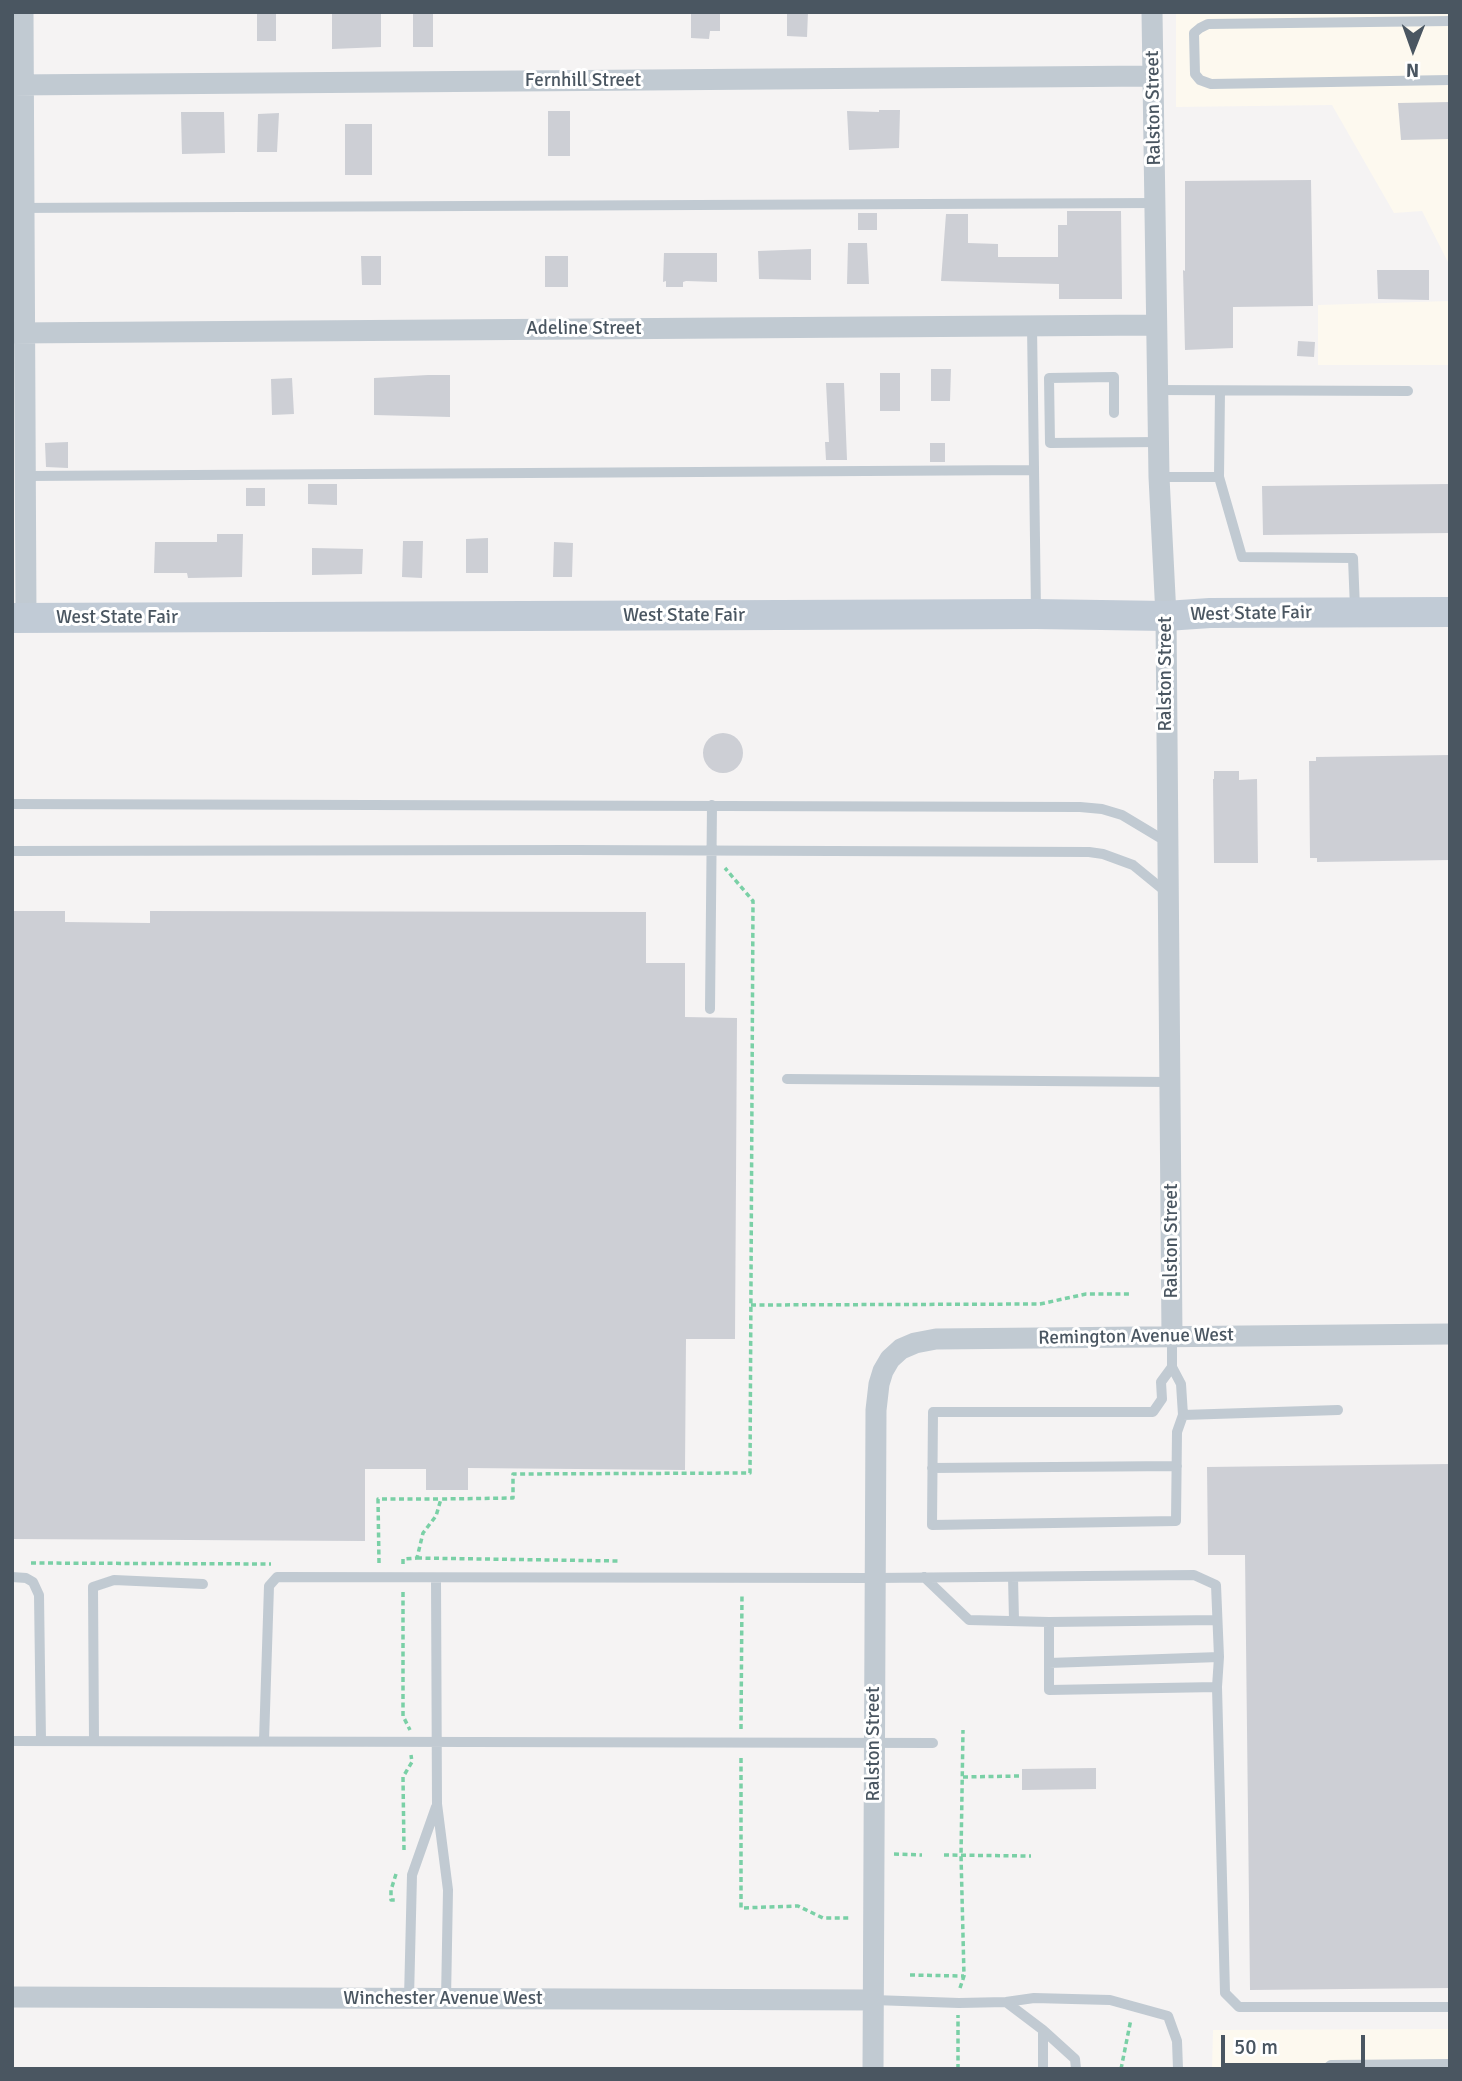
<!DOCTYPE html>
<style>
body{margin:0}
#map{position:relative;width:1462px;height:2081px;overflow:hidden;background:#f5f3f3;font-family:Signika,sans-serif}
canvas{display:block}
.frame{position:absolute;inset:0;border:14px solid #4a5661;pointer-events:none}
.north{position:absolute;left:1378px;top:14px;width:70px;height:70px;-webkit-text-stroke:5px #fff;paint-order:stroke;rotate:181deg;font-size:19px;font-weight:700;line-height:28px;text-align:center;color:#4a5661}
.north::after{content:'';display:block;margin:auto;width:24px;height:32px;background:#4a5661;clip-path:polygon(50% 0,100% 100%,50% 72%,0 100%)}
.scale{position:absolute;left:1221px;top:2035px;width:144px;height:32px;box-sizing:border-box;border:4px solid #4a5661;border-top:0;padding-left:9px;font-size:21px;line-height:24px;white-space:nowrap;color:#4a5661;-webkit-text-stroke:5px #fff;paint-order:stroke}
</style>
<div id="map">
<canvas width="1462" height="2081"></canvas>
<div class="frame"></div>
<div class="north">N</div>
<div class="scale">50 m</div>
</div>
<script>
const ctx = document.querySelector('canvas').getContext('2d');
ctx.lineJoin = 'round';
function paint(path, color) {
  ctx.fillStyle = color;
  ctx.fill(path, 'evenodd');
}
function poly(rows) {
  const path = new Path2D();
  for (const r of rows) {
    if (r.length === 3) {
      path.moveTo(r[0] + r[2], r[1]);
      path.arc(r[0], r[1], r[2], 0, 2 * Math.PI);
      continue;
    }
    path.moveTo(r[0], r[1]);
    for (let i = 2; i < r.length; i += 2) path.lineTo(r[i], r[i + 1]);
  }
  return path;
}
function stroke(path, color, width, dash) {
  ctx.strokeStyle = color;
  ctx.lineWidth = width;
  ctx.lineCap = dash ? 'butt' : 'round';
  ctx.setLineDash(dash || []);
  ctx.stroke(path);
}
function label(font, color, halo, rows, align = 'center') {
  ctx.font = font + ' Signika,sans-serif';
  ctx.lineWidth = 6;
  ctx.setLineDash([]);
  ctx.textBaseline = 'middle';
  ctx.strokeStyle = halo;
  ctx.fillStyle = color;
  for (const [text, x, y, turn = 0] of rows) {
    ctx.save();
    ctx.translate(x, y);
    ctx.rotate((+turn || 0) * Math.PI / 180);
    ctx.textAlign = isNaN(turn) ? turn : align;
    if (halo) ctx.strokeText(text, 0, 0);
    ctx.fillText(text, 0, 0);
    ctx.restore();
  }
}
const commercial = poly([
 [1176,12,1450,12,1450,266,1422,211,1394,213,1332,105,1176,107],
 [1450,301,1450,365,1318,365,1318,305],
 [1450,2029,1450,2069,1212,2069,1213,2030]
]);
const building = poly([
 [257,12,276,12,276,41,257,41],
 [332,12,381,12,381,47,332,49],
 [413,12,433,12,433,47,413,47],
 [691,12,720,12,720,31,710,31,709,39,691,38],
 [787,12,808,12,807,37,787,36],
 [1450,102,1450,139,1401,140,1398,103],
 [879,110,900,110,899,148,849,150,847,111,879,112],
 [548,111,570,111,570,156,548,156],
 [181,112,224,112,225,153,182,154],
 [279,113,277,152,257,152,258,114],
 [345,124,372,124,372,175,345,175],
 [1311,180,1313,306,1233,307,1233,348,1185,350,1183,270,1185,271,1185,181],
 [1067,211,1121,211,1122,299,1059,299,1059,284,941,281,946,214,968,214,968,243,998,244,998,257,1058,257,1058,225,1067,225],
 [858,213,877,213,877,230,858,230],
 [848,243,867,243,869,284,847,284],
 [811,249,811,280,759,279,758,251],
 [664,253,717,253,717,282,686,281,683,282,683,287,666,287,666,281,663,282],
 [361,256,381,256,381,285,362,285],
 [545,256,568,256,568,287,545,287],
 [1377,270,1429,270,1429,300,1378,299],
 [1298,341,1315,342,1314,357,1297,356],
 [931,369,951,369,950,401,931,401],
 [880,373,900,373,900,411,880,411],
 [428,375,450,375,450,417,374,415,374,378],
 [292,378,294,414,272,415,271,379],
 [826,383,844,383,847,460,826,460,825,442,829,442],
 [68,442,68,468,46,467,45,443],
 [930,443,945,443,945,462,930,462],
 [308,484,337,484,337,505,308,504],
 [1450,484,1450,533,1263,535,1262,486],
 [246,488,265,488,265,506,246,506],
 [217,534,243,534,242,577,188,578,187,573,154,573,155,542,217,542],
 [488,538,488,573,466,573,466,539],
 [403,541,423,541,422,578,402,577],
 [554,542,573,543,572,577,553,577],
 [312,548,363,549,362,574,312,575],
 [723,753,20],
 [1450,755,1450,860,1317,862,1317,858,1310,858,1309,761,1316,761,1316,757],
 [1214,771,1239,771,1239,780,1257,779,1258,863,1214,863,1213,779,1214,779],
 [12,911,65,911,65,922,150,923,150,911,646,912,646,963,685,963,685,1017,737,1018,735,1339,686,1339,685,1470,468,1468,468,1490,426,1490,426,1469,365,1469,365,1541,12,1539],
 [1450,1464,1450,1988,1250,1990,1245,1555,1208,1555,1207,1467],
 [1096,1768,1096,1789,1022,1790,1022,1769]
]);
const path = poly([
 [751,1305,1040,1304,1086,1294,1130,1294],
 [417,1558,618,1561],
 [31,1563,271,1564],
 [379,1563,378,1499,441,1499],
 [403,1564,403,1559,417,1558,423,1533,436,1516,441,1499,513,1498,513,1474,750,1473,753,901,725,868],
 [403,1592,403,1716,410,1730],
 [741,1729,742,1593],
 [741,1758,741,1908,798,1906,823,1918,849,1918],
 [963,1777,1021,1776],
 [404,1850,403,1777,412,1762,411,1755],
 [894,1854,922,1855],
 [944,1855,1031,1856],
 [396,1874,391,1890,391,1900,398,1900],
 [910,1975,964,1976],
 [960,1988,964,1976,961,1855,963,1730],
 [958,2069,958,2015],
 [1121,2069,1131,2019]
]);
const lane = poly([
 [1450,21,1208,24,1200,28,1194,33,1195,74,1200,80,1211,84,1450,80],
 [12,208,1155,203],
 [1032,326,1036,611],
 [1157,390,1408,391],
 [1114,413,1114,377,1049,378,1050,443,1158,442],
 [25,476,1034,470],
 [1159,477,1219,477,1242,557,1353,558,1355,609],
 [1219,477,1220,391],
 [12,804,1080,807,1102,809,1122,815,1167,842],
 [12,851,575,850,1089,852,1103,854,1133,865,1166,892],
 [710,1009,712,805],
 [787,1079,1170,1082],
 [1172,1367,1161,1382,1162,1399,1153,1412,933,1412,932,1525,1176,1521,1177,1432,1183,1415,1181,1384,1172,1367,1172,1337],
 [1183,1415,1338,1410],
 [932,1468,1177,1466],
 [12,1577,26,1578,33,1582,39,1595,41,1741],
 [924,1577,969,1620,1049,1622,1217,1620],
 [1013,1577,1014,1620],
 [436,1578,437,1804,448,1890,446,1999],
 [1049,1622,1049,1690,1217,1687],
 [1049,1663,1219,1657],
 [12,1741,933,1743],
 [94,1741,93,1587,114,1580,203,1584],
 [264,1741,269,1586,277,1577,875,1578,1194,1575,1216,1585,1219,1657,1217,1687,1225,1993,1239,2007,1450,2007],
 [409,1998,412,1875,436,1807],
 [874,2000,959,2003,1006,2002,1034,1998,1110,2000,1168,2016,1177,2041,1178,2069],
 [1006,2002,1043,2030,1075,2059,1076,2069],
 [1043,2069,1043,2030],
 [1326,2069,1331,2065,1450,2064]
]);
const street = poly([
 [23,12,26,618],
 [1152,12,1159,477,1166,616,1172,1337],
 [12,85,1153,76],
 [12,333,1156,325],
 [12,1997,874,2000],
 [873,2069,876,1410,879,1384,883,1371,890,1359,901,1349,915,1343,936,1339,1450,1334]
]);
const secondary = poly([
 [12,618,1036,614,1166,616,1210,613,1450,612]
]);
const streetNames = [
 ["Fernhill Street",583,81],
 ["Ralston Street",1154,108,-91],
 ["Adeline Street",584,329],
 ["West State Fair",1251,614,-1],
 ["West State Fair",684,616],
 ["West State Fair",117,618],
 ["Ralston Street",1166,674,-90],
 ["Ralston Street",1172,1241,-90],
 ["Remington Avenue West",1136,1337,-1],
 ["Ralston Street",874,1744,-90],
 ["Winchester Avenue West",443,1999]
];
paint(commercial, '#fdf9ef');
paint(building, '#cdcfd5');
stroke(path, '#7ad0a6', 3.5, [5, 3.5]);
stroke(lane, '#c1cad2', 10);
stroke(street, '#c1cad2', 21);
stroke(secondary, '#c1cbd6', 30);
label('19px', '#4a5661', '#fff', streetNames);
</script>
